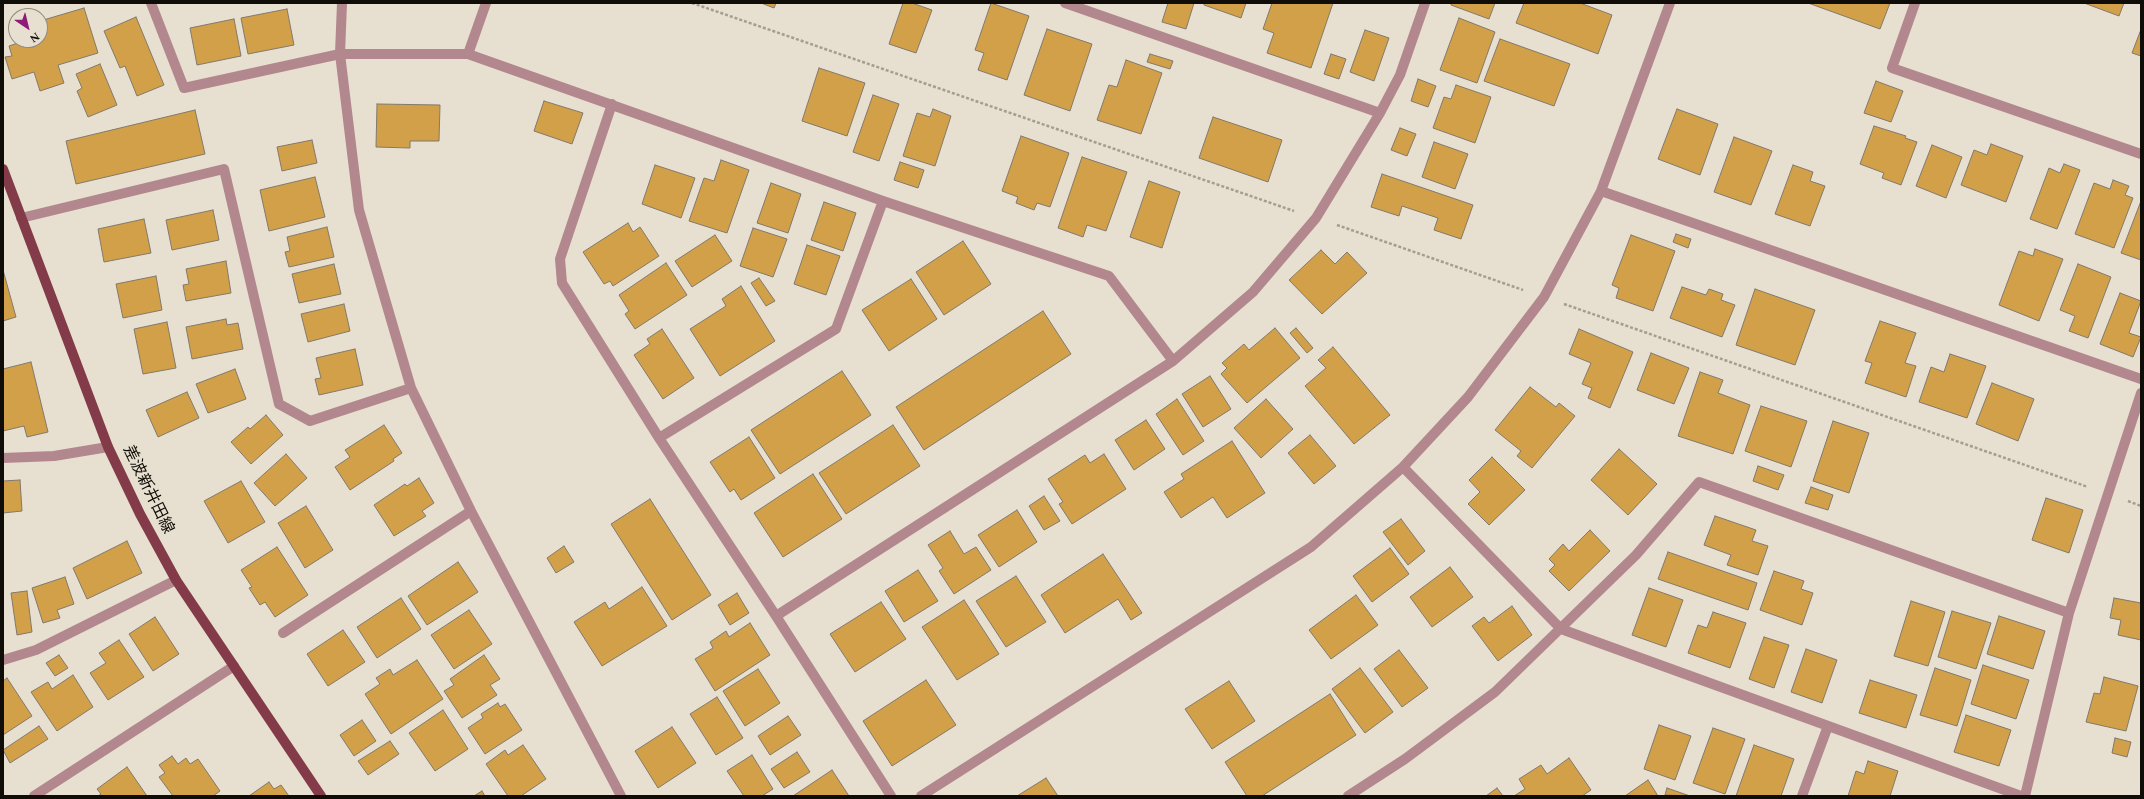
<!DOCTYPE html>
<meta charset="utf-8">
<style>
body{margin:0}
#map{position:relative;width:2144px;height:799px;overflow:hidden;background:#e7dfcf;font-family:Spectral,serif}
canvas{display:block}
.frame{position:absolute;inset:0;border:4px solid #100d08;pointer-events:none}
.north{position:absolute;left:8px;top:8px;width:40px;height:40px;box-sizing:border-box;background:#e7dfcf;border:1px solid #918b7f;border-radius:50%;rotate:145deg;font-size:11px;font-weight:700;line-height:16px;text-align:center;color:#100d08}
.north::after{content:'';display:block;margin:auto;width:14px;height:18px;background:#8f1a7a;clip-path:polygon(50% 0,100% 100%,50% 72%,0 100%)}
</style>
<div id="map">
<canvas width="2144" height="799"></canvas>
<div class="frame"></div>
<div class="north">N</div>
</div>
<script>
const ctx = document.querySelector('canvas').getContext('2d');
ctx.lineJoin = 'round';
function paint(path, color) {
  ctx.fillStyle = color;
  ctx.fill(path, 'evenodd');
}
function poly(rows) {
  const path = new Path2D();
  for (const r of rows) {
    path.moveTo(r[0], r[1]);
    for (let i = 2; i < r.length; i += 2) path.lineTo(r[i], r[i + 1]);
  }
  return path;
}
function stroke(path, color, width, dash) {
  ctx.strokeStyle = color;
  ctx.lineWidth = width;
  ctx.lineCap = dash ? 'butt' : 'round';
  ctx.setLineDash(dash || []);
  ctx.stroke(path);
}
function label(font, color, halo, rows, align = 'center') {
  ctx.font = font + ' Spectral,"Noto Sans JP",serif';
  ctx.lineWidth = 3;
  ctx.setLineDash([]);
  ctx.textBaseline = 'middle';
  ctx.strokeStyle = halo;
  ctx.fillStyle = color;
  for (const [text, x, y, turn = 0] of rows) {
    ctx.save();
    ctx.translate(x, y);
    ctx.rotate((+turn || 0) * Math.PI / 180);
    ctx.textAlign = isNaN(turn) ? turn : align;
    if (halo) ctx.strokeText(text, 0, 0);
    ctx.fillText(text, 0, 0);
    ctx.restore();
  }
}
const building = poly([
 [761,3,776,3,774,8,761,3],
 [903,3,912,3,932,10,916,53,889,44,903,3],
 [991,3,1029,16,1007,80,978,70,984,53,975,50,991,3],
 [1168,3,1194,3,1186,29,1162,22,1168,3],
 [1204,3,1246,3,1241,18,1204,5,1204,3],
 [1272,3,1333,3,1311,68,1267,53,1274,33,1263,29,1272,3],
 [1451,3,1495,3,1489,19,1451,5,1451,3],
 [1524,3,1580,3,1612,15,1598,54,1516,23,1524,3],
 [1808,3,1890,3,1880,29,1808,3],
 [2084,3,2124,3,2119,16,2084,3],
 [84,8,98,53,58,65,64,83,40,91,34,72,12,79,5,57,12,56,9,46,27,40,40,40,40,30,42,29,40,21,84,8],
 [287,9,294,45,248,54,241,18,287,9],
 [136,17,164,85,137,96,125,66,120,68,104,31,136,17],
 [1459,18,1495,32,1477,83,1440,70,1459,18],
 [234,19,241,56,197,65,190,28,234,19],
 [1047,29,1092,44,1070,111,1024,95,1047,29],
 [1365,30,1389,38,1374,81,1350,72,1365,30],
 [2140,32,2141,32,2141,56,2132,53,2140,32],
 [1500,39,1570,64,1554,106,1484,81,1500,39],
 [1150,54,1173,61,1170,69,1147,62,1150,54],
 [1331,54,1346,59,1339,79,1324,74,1331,54],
 [1126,60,1162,73,1141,134,1097,120,1109,85,1117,87,1126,60],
 [100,64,117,105,88,117,77,91,82,88,76,74,100,64],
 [819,68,865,83,847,136,802,121,819,68],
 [1418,79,1436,86,1428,107,1411,101,1418,79],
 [1876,81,1903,91,1891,122,1864,113,1876,81],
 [1456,85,1491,97,1475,143,1433,128,1444,97,1451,99,1456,85],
 [873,95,899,104,879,161,853,152,873,95],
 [544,101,583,113,572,144,534,131,544,101],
 [377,104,440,105,439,141,410,141,410,148,376,147,377,104],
 [933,109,951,116,935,166,903,156,917,113,930,117,933,109],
 [1677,109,1718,124,1700,175,1658,159,1677,109],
 [195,110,205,154,76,184,66,141,195,110],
 [1213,117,1282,140,1268,182,1199,158,1213,117],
 [1874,126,1906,136,1905,138,1917,142,1901,185,1882,178,1884,173,1860,164,1874,126],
 [1400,128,1416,134,1407,156,1391,150,1400,128],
 [1021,136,1069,153,1050,207,1037,203,1034,210,1016,203,1018,197,1002,191,1021,136],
 [1734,137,1772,151,1751,205,1714,192,1734,137],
 [312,140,317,163,282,171,277,147,312,140],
 [1434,142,1468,154,1455,189,1422,177,1434,142],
 [1991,144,2023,156,2006,202,1961,185,1974,150,1987,155,1991,144],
 [1932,145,1962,157,1946,198,1916,186,1932,145],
 [1082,157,1127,172,1106,231,1087,225,1083,237,1058,228,1082,157],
 [721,160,749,170,727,233,689,221,704,178,714,181,721,160],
 [900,162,924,170,918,188,894,180,900,162],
 [2064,164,2080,170,2057,229,2030,219,2049,168,2060,173,2064,164],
 [655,165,695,178,681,218,642,204,655,165],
 [1793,165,1813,172,1810,181,1825,186,1810,226,1775,214,1793,165],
 [1382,174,1473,205,1461,239,1434,230,1438,218,1402,206,1399,216,1371,207,1382,174],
 [315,177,325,217,269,231,260,190,315,177],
 [2113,180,2129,186,2125,195,2133,198,2114,248,2075,234,2094,183,2110,189,2113,180],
 [1149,181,1180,192,1162,248,1130,237,1149,181],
 [771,183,801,194,788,233,757,223,771,183],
 [2141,201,2141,260,2121,253,2141,201],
 [824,202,856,213,843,251,811,240,824,202],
 [213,210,219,240,172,250,166,220,213,210],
 [144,219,151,253,104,262,98,229,144,219],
 [628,223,633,232,640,227,659,256,613,286,610,281,604,284,583,252,628,223],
 [327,227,334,257,289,267,285,252,290,251,287,237,327,227],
 [753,228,787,239,773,277,740,266,753,228],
 [1676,234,1691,239,1688,248,1673,242,1676,234],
 [715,235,732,261,692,287,675,261,715,235],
 [1631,235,1675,251,1653,311,1616,298,1619,288,1612,285,1631,235],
 [963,241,991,284,944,315,916,272,963,241],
 [807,245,840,256,826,295,794,284,807,245],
 [2035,249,2063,259,2039,321,1999,305,2019,251,2033,256,2035,249],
 [1321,250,1335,264,1347,252,1367,273,1322,314,1289,280,1321,250],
 [226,261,231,293,186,301,183,285,189,284,186,269,226,261],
 [666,263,687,295,635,329,625,314,629,311,619,295,666,263],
 [334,264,341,294,299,303,292,274,334,264],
 [2078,264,2111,277,2088,338,2069,331,2075,316,2060,310,2078,264],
 [3,270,16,317,3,321,3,270],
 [156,276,162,310,123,318,116,284,156,276],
 [759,278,775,301,766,306,751,283,759,278],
 [911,279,937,319,889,351,862,310,911,279],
 [741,286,775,341,720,376,690,329,726,306,722,299,741,286],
 [1682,287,1706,295,1709,289,1723,294,1721,300,1735,305,1722,337,1670,318,1682,287],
 [1755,289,1815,310,1795,365,1736,345,1755,289],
 [2120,293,2141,301,2129,333,2141,337,2133,357,2100,344,2120,293],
 [344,304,350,331,308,342,301,314,344,304],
 [1043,311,1071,354,924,450,896,407,1043,311],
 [226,319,227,325,238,323,243,349,192,359,186,327,226,319],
 [1880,321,1916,333,1905,363,1916,366,1906,397,1865,383,1872,363,1865,361,1880,321],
 [167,322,176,368,143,374,134,329,167,322],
 [1275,328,1300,358,1247,403,1221,374,1227,368,1222,363,1244,344,1249,350,1275,328],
 [1296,328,1313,348,1307,353,1290,333,1296,328],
 [662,329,694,378,663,399,634,355,650,344,647,339,662,329],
 [1579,329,1633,352,1610,408,1588,398,1592,388,1582,384,1591,363,1569,354,1579,329],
 [1333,347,1390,415,1354,444,1305,386,1326,368,1318,360,1333,347],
 [355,349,363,385,319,395,315,379,321,378,316,358,355,349],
 [1651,353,1689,368,1674,404,1637,390,1651,353],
 [1950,354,1986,366,1967,418,1919,402,1931,367,1944,372,1950,354],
 [31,362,48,432,27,437,24,426,3,431,3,369,31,362],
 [235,369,246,399,208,413,196,384,235,369],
 [842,371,871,415,780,474,751,430,842,371],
 [1700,372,1723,380,1718,393,1750,405,1733,454,1678,436,1700,372],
 [1210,376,1231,409,1203,427,1182,394,1210,376],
 [1992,383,2034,399,2018,441,1976,424,1992,383],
 [1530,387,1556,407,1559,403,1575,416,1532,468,1517,456,1521,451,1495,430,1530,387],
 [187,392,199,418,158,437,146,410,187,392],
 [1177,399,1204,441,1183,455,1156,414,1177,399],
 [1266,399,1293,429,1261,458,1234,428,1266,399],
 [1761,406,1807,421,1791,467,1745,451,1761,406],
 [266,415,283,435,251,464,231,442,248,427,250,429,266,415],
 [1146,420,1165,449,1134,470,1115,440,1146,420],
 [1833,421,1869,433,1849,493,1813,481,1833,421],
 [384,425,402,453,393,459,394,461,350,490,335,467,350,457,345,450,384,425],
 [893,425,920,466,846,514,819,473,893,425],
 [1310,435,1336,466,1314,484,1288,453,1310,435],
 [749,437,775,478,741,500,734,489,730,492,710,462,749,437],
 [1232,441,1265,493,1227,518,1213,497,1181,518,1164,492,1184,479,1181,474,1232,441],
 [1619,449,1657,484,1628,515,1591,480,1619,449],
 [286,454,307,478,275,506,254,483,286,454],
 [1104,454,1126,489,1072,524,1059,504,1063,502,1048,479,1085,455,1090,463,1104,454],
 [1492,457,1525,490,1489,525,1468,504,1480,492,1469,480,1492,457],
 [1758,466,1784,475,1778,490,1753,481,1758,466],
 [813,474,842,519,783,557,754,513,813,474],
 [419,478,434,503,422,511,426,516,394,536,374,505,405,484,407,486,419,478],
 [20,480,22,511,3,513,3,481,20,480],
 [241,481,265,522,228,543,204,501,241,481],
 [1811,487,1833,495,1828,510,1805,503,1811,487],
 [1044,496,1060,521,1044,530,1029,506,1044,496],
 [2046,498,2083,510,2069,553,2032,540,2046,498],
 [650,499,711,595,672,620,611,524,650,499],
 [306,506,333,550,305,568,278,523,306,506],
 [1017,510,1037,542,999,567,978,535,1017,510],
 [1715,516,1756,530,1752,541,1768,546,1758,575,1727,565,1731,555,1704,545,1715,516],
 [1401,519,1425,551,1408,565,1383,532,1401,519],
 [1590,530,1610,551,1569,591,1549,571,1555,565,1549,559,1563,544,1569,551,1590,530],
 [950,531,964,554,976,547,991,570,954,594,939,571,943,568,928,545,950,531],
 [127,541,142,573,87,599,73,568,127,541],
 [564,546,574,562,556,573,547,558,564,546],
 [277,547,308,595,275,617,265,602,260,605,249,588,252,587,241,570,277,547],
 [1390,548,1409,574,1372,602,1353,576,1390,548],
 [1668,552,1757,583,1748,610,1658,579,1668,552],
 [1103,554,1142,613,1131,620,1118,599,1065,633,1041,595,1103,554],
 [458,562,478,592,427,625,408,596,458,562],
 [1450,567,1473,597,1432,627,1410,597,1450,567],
 [918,570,938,601,904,622,885,591,918,570],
 [1774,571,1804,581,1801,589,1813,593,1802,625,1760,610,1774,571],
 [1016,576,1046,622,1006,647,976,601,1016,576],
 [65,577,74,604,57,610,60,618,43,623,32,588,65,577],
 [642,587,667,626,602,666,574,622,605,602,609,609,642,587],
 [1649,588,1683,600,1666,647,1632,635,1649,588],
 [27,591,32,632,17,635,11,593,27,591],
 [737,593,749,613,730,625,718,605,737,593],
 [1356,595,1378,625,1331,659,1309,630,1356,595],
 [401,598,421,629,377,658,357,627,401,598],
 [2114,598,2141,603,2141,640,2118,635,2121,620,2110,618,2114,598],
 [964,600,999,654,957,680,922,627,964,600],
 [1911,601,1945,612,1928,666,1894,656,1911,601],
 [881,602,906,639,855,672,830,634,881,602],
 [1512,606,1532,635,1498,661,1472,626,1484,617,1489,623,1512,606],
 [469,610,492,644,454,669,431,635,469,610],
 [1952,611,1991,623,1976,669,1938,657,1952,611],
 [1713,612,1746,623,1730,668,1688,653,1698,625,1707,628,1713,612],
 [1999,616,2045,631,2033,669,1987,654,1999,616],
 [155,617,179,654,153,671,129,634,155,617],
 [750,623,770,655,715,691,695,659,713,648,710,642,726,631,729,637,750,623],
 [343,630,365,662,328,686,307,654,343,630],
 [1764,637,1789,645,1774,688,1749,679,1764,637],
 [119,640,144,677,108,700,90,673,106,663,99,653,119,640],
 [1806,649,1837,660,1822,703,1791,692,1806,649],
 [1399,650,1428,688,1402,707,1374,669,1399,650],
 [59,655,68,668,55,676,46,663,59,655],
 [484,655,500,679,490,685,497,695,462,718,444,691,454,685,450,679,484,655],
 [417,660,443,699,391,734,365,694,380,684,376,678,390,669,393,675,417,660],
 [1983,665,2029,680,2016,719,1971,704,1983,665],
 [1360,668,1393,712,1365,733,1332,689,1360,668],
 [1935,668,1971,680,1957,726,1920,715,1935,668],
 [758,669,780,703,745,726,723,691,758,669],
 [73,675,93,707,57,731,31,692,48,682,52,689,73,675],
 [2104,677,2138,686,2126,731,2086,722,2094,693,2100,694,2104,677],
 [7,678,32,716,3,735,3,681,7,678],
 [926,680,956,725,892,766,863,721,926,680],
 [1870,680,1917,695,1906,728,1859,713,1870,680],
 [1229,681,1255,721,1212,749,1185,709,1229,681],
 [1330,694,1356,735,1262,796,1247,796,1225,762,1330,694],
 [717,697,743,738,716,755,690,714,717,697],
 [498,703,500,707,505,704,522,730,485,754,468,728,483,718,481,714,498,703],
 [443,710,468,749,435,771,409,733,443,710],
 [1966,715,2011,730,1999,766,1954,752,1966,715],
 [788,716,801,735,770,755,758,736,788,716],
 [362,720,376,741,354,756,340,735,362,720],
 [1659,725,1691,736,1675,780,1644,769,1659,725],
 [39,726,48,739,10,763,3,750,39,726],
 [672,727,696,763,658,788,635,751,672,727],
 [1713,728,1745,739,1725,794,1693,783,1713,728],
 [2115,738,2131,742,2127,757,2112,753,2115,738],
 [390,741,399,754,368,775,358,761,390,741],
 [523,745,546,779,521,796,508,796,486,764,505,750,508,755,523,745],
 [1754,745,1794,759,1781,796,1736,796,1754,745],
 [797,752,810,772,784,788,771,769,797,752],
 [752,755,773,789,762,796,744,796,727,771,752,755],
 [172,756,178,764,186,758,190,764,198,759,220,791,213,796,173,796,159,777,165,773,159,765,172,756],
 [1569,758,1591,790,1582,796,1514,796,1525,789,1519,779,1541,765,1547,774,1569,758],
 [1868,761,1898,771,1890,796,1848,796,1856,771,1864,774,1868,761],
 [127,767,147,796,98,796,101,794,97,789,127,767],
 [832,770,849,796,793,796,832,770],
 [1046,778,1058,796,1017,796,1046,778],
 [1648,780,1658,796,1625,796,1648,780],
 [269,782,274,789,281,785,289,796,249,796,269,782],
 [1497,788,1503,796,1486,796,1497,788],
 [1667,788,1690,796,1665,795,1667,788],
 [482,791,485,796,474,796,482,791]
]);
const path = poly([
 [692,3,1294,211],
 [1337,225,1523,290],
 [1564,304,2088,487],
 [2128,501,2141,506]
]);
const minor = poly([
 [151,3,184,88,340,54,468,54,883,201,1109,276,1173,361],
 [342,3,340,54,359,210,411,388,471,511,621,796],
 [1065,3,1380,113],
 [1915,3,1892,68,2141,154],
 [468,54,486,3],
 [612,104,560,259,562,283,659,438,776,616,891,796],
 [1601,191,2141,379],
 [21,218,224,169,279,404,310,421,411,388],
 [659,438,836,329,883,201],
 [3,458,54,456,108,447],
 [1403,467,1561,629,2021,796],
 [776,616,1173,361,1253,292,1316,218,1380,113,1400,75,1425,3],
 [283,633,471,511],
 [3,660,36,650,176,580],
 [34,796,234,666],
 [921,796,1311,547,1403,467,1468,397,1544,297,1601,191,1670,3],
 [1348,796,1405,759,1495,692,1636,555,1699,482,2069,613],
 [1802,796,1828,726],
 [2025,796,2069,613,2141,393]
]);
const major = poly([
 [3,169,108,447,140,514,176,580,321,796]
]);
const streetNames = [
 ["差波新井田線",147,490,64]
];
paint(building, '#d1a049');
stroke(building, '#82796b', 1);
stroke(path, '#a49d91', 2.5, [3, 2]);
stroke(minor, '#b2878d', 10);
stroke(major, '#843b49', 10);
label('16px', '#100d08', '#e7dfcf', streetNames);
</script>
